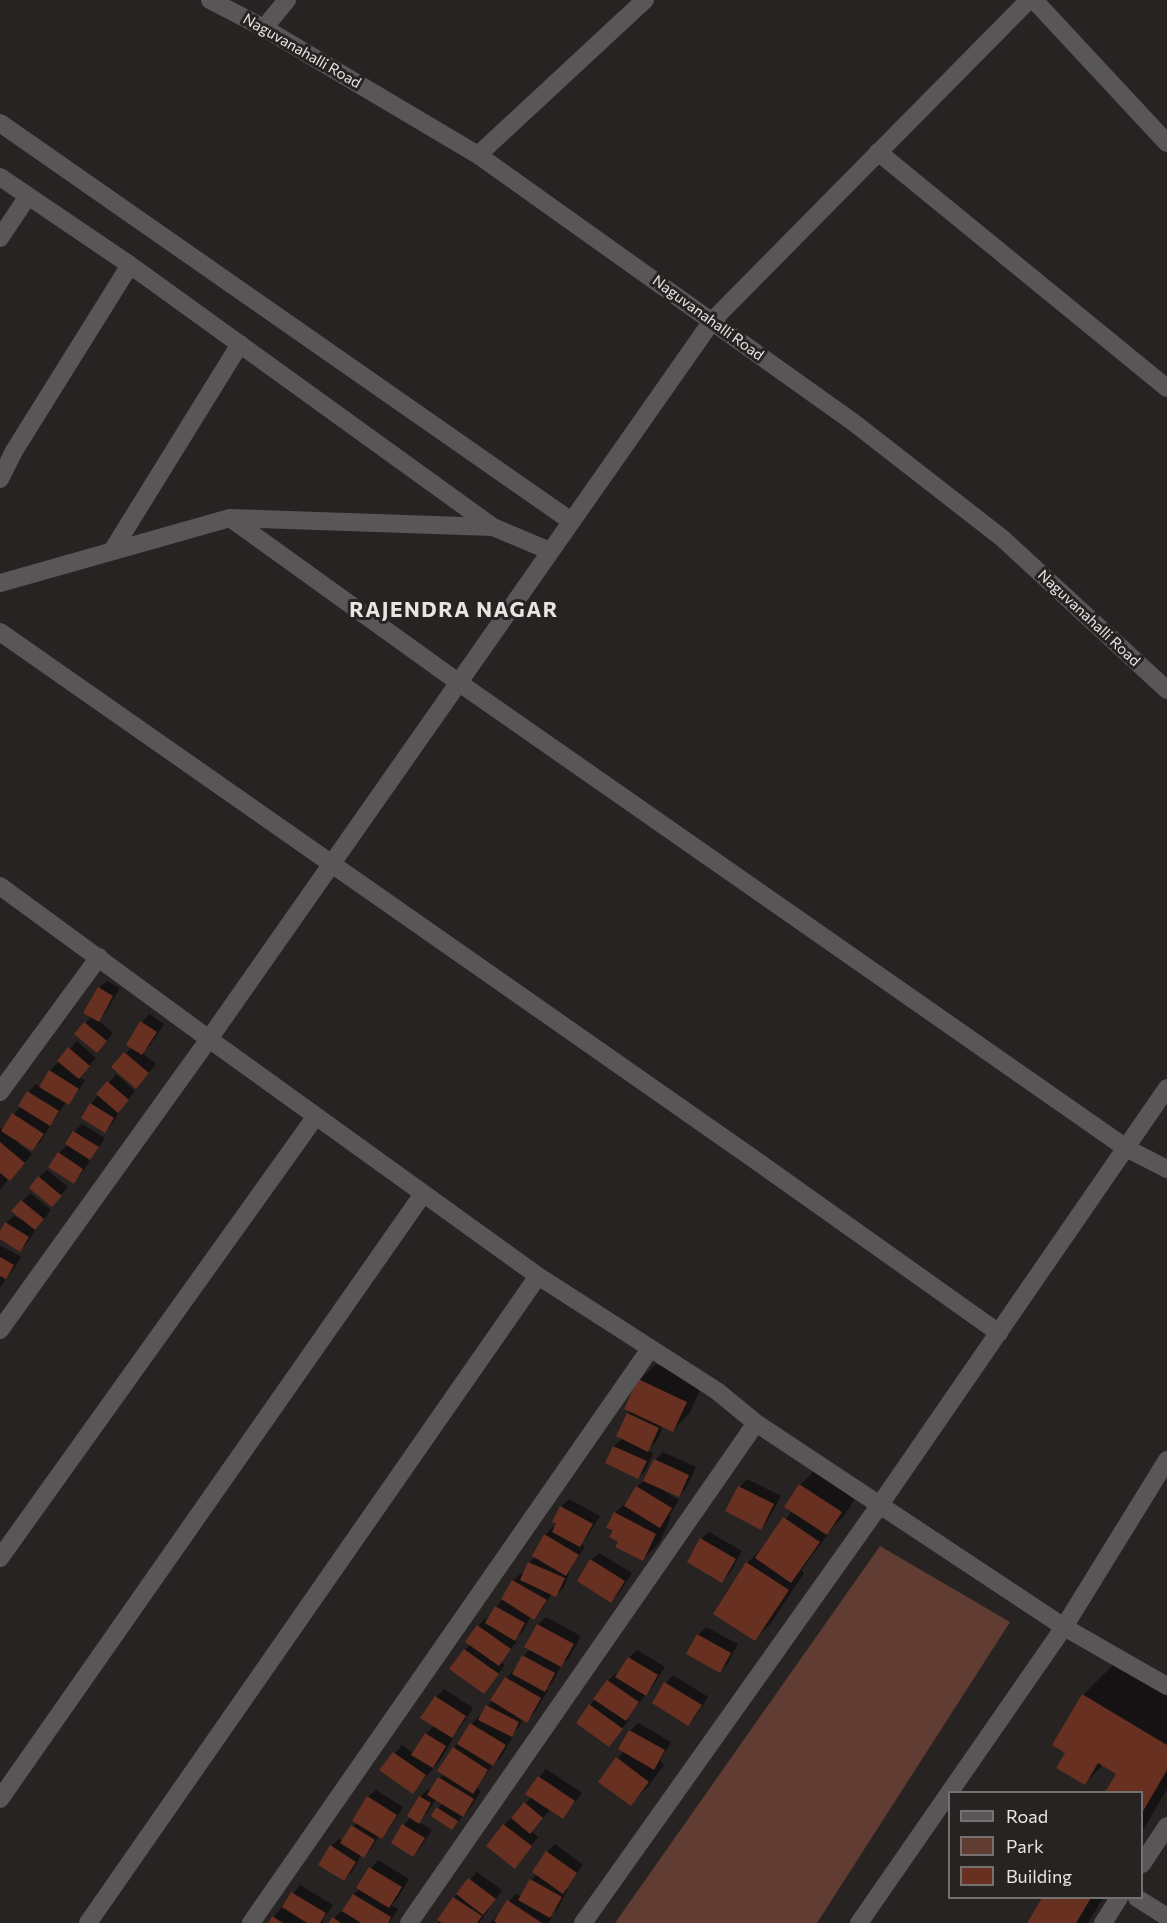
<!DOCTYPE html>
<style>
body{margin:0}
#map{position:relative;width:1167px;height:1923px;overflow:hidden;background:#272322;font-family:Commissioner,sans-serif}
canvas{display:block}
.legend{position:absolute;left:948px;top:1791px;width:195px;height:108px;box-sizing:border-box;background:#272322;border:2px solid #747170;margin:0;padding:8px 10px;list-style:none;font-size:18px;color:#e8e5e4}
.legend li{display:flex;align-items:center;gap:12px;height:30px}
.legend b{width:30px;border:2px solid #747170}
</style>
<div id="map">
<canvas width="1167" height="1923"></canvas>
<ul class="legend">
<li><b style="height:8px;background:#585656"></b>Road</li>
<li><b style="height:16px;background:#603c32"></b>Park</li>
<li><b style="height:16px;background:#673021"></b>Building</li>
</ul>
</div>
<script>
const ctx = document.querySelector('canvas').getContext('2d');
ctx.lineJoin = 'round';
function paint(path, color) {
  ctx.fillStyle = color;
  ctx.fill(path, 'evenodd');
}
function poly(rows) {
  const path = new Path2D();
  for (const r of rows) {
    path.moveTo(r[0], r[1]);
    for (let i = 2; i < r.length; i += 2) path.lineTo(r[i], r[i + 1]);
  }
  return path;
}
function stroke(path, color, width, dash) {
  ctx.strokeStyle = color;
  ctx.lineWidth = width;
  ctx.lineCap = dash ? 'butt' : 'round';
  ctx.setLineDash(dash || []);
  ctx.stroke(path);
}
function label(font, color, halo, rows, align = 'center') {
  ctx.font = font + ' Commissioner,sans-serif';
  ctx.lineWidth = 6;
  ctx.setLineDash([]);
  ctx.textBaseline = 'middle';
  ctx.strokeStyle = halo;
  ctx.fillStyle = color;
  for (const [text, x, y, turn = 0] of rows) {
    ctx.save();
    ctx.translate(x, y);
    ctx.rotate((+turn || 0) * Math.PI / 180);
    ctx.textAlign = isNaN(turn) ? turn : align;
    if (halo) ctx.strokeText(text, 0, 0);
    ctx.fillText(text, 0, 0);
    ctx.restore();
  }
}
const green = poly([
 [880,1546,1010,1622,817,1923,615,1923]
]);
const shadow = poly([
 [107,981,120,988,106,1012,98,1020,113,1033,105,1043,76,1034,92,1016,99,988],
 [149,1014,164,1024,150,1045,142,1053,156,1064,144,1079,113,1067,132,1047,142,1022],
 [77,1041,96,1058,79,1077,85,1080,76,1095,68,1103,66,1102,57,1116,49,1125,50,1126,40,1142,32,1149,19,1141,18,1143,32,1154,18,1171,9,1178,0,1190,0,1128,3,1130,14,1114,21,1106,28,1092,36,1084,41,1087,50,1071],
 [116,1074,135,1091,120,1110,113,1123,105,1131,91,1104],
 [82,1124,105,1138,97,1150,88,1160,90,1161,81,1174,73,1182,59,1153,68,1144,74,1132],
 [47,1170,68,1187,59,1198,39,1177],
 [30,1193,51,1210,36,1229,28,1242,20,1250,0,1238,0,1234,6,1223,14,1216,21,1220,23,1219,13,1211],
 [0,1245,21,1257,13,1270,4,1279,5,1280,0,1288],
 [656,1364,702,1386,689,1414,673,1430,663,1426,656,1442,647,1450,653,1453,646,1470,638,1477,607,1463,614,1446,623,1438,628,1414,631,1411,640,1380],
 [663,1452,696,1467,686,1488,678,1496,666,1490,665,1492,679,1500,669,1516,671,1517,659,1543,643,1559,620,1541,615,1530,615,1513,630,1499,637,1487,645,1479,655,1460],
 [816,1469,857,1496,843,1517,834,1526,801,1571,804,1573,771,1623,755,1639,747,1563,764,1547,792,1511,800,1485],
 [747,1479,781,1496,768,1520,761,1528,740,1487],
 [569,1499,600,1516,587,1537,581,1544,585,1546,570,1570,564,1587,556,1595,552,1593,542,1610,534,1618,531,1616,523,1631,515,1639,517,1641,501,1662,505,1665,484,1692,465,1650,471,1644,478,1626,486,1618,488,1620,496,1607,503,1599,513,1581,521,1573,524,1575,530,1562,536,1556,545,1535,553,1527,555,1529,561,1507],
 [709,1532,742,1551,730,1573,722,1581,701,1539],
 [599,1553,632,1573,619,1593,611,1601,591,1560],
 [546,1617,581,1636,569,1658,562,1664,552,1683,546,1689,548,1690,534,1713,526,1721,523,1719,519,1727,511,1735,513,1736,501,1757,493,1765,476,1788,481,1791,470,1808,452,1828,438,1808,443,1803,436,1799,426,1814,418,1822,432,1830,421,1847,413,1855,404,1825,411,1817,409,1816,420,1797,428,1789,431,1791,444,1773,454,1748,472,1724,479,1716,481,1717,506,1678,514,1670,516,1671,523,1656,531,1649,538,1625],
 [706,1627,738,1644,728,1663,720,1671,698,1635],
 [637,1650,665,1667,653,1686,627,1718,629,1720,609,1745,578,1722,608,1681,616,1673,618,1675,629,1658],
 [1114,1664,1167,1696,1167,1789,1142,1832,1142,1792,1106,1792,1118,1773,1103,1765,1085,1783,1083,1695],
 [673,1675,708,1697,696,1716,688,1724,654,1702,666,1683],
 [444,1689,473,1708,459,1729,451,1737,453,1738,441,1759,413,1792,381,1770,402,1745,414,1754,426,1734,435,1725,423,1717,436,1697],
 [638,1723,671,1742,660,1761,664,1765,647,1788,631,1804,600,1781,624,1751,630,1731],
 [546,1769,582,1793,570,1809,563,1817,551,1809,531,1831,538,1837,522,1859,488,1846,504,1825,532,1797,539,1777],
 [376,1790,403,1807,389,1829,381,1837,379,1836,371,1849,364,1856,361,1855,352,1872,344,1879,331,1846,339,1839,343,1841,357,1822,368,1797],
 [555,1844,583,1865,566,1888,568,1889,558,1908,550,1916,552,1917,549,1923,490,1923,516,1894,522,1897,531,1880,538,1874,547,1852],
 [378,1860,409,1879,397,1899,391,1905,398,1909,389,1923,330,1923,341,1911,343,1912,354,1894,360,1889,358,1888,371,1868],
 [477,1872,502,1890,479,1923,438,1923,454,1898],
 [300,1885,333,1905,322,1921,323,1923,269,1923],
 [1044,1898,1103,1898,1088,1923,1029,1923]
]);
const building = poly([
 [98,987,113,996,99,1022,83,1013],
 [140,1021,157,1032,142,1055,126,1045],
 [84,1022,107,1041,97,1053,74,1034],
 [68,1047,90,1066,79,1079,57,1061],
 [124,1052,149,1073,136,1089,111,1067],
 [49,1070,79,1089,69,1105,39,1087],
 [107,1081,129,1100,118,1113,96,1094],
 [27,1091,59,1111,50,1126,18,1106],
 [90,1103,114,1118,105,1133,81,1118],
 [12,1113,44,1134,32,1151,1,1131],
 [73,1131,99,1147,90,1160,65,1144],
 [0,1142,25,1163,10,1181,0,1173],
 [58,1152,83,1169,74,1184,48,1167],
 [38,1176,62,1196,52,1207,29,1188],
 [21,1200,44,1219,35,1230,11,1211],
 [5,1222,29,1237,20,1252,0,1239,0,1231],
 [0,1257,14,1265,6,1279,0,1276],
 [638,1379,687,1402,673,1432,624,1409],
 [627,1413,659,1428,648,1452,616,1436],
 [613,1446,647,1461,638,1479,605,1463],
 [654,1459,689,1475,679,1497,643,1481],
 [799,1484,842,1512,827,1535,784,1507],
 [636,1486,672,1508,660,1528,624,1506],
 [738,1486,774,1504,761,1530,725,1511],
 [560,1506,593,1524,580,1547,552,1532,556,1524,552,1522],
 [614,1512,656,1534,643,1561,615,1547,618,1542,609,1537,613,1530,606,1528],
 [783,1517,820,1542,791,1583,755,1558],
 [544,1534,579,1555,566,1576,532,1556],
 [700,1538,736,1559,722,1583,687,1562],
 [590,1559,625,1581,611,1603,577,1581],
 [528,1562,565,1578,556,1597,520,1580],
 [746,1562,789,1590,755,1641,713,1614],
 [512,1580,547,1600,534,1620,501,1599],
 [495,1606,525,1623,515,1641,485,1623],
 [537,1624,574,1644,561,1667,524,1647],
 [477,1625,511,1649,499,1666,465,1642],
 [697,1634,731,1653,720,1673,686,1654],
 [464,1649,499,1674,484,1694,449,1669],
 [522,1655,555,1673,545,1692,512,1674],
 [628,1657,658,1675,646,1696,615,1677],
 [505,1677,541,1698,527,1723,490,1700],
 [607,1680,639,1702,626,1721,593,1699],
 [664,1682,702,1705,688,1726,652,1703],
 [1082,1694,1167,1745,1167,1770,1142,1813,1142,1792,1105,1792,1116,1774,1098,1763,1085,1785,1056,1768,1065,1753,1052,1745],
 [435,1696,466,1716,452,1738,420,1718],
 [589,1704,623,1729,609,1747,576,1723],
 [486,1705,519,1722,512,1737,478,1720],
 [470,1723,506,1745,493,1766,457,1744],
 [629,1730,665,1750,654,1770,618,1749],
 [425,1733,446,1746,433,1768,411,1755],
 [453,1747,488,1770,473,1794,437,1771],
 [393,1752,426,1775,413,1794,379,1770],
 [616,1757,649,1782,631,1806,598,1782],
 [538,1776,575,1801,563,1819,525,1794],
 [438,1777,474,1799,463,1817,427,1795],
 [367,1796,397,1815,382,1839,352,1821],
 [419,1796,431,1803,419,1824,407,1816],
 [524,1802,543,1818,530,1834,511,1818],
 [436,1807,458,1821,452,1830,431,1816],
 [402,1824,425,1838,413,1857,391,1843],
 [503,1824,532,1846,515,1869,486,1846],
 [351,1825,375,1840,364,1858,340,1843],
 [330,1845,356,1862,344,1881,318,1865],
 [546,1851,577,1873,563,1894,532,1872],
 [369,1867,402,1887,389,1908,356,1888],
 [468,1878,496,1899,483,1915,456,1894],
 [530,1879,562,1897,550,1918,518,1900],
 [291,1892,326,1913,320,1923,307,1923,282,1907],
 [353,1894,391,1917,388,1923,361,1923,342,1911],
 [453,1897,482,1916,477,1923,442,1923,437,1920],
 [1042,1898,1091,1898,1076,1923,1027,1923],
 [507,1900,542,1923,497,1923,494,1921],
 [272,1916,283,1923,268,1923],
 [332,1917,341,1923,329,1923]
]);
const minor = poly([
 [210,0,264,28,478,155,853,422,1002,538,1167,690],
 [1034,0,1167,143],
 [264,28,287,0],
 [0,123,571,521],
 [878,152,1167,388],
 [478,155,645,0],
 [0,177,130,265,493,527,550,551],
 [0,238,28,196],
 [0,479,14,451,130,265],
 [230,518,458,682,1126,1148,1167,1169],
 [112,551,240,344],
 [0,583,230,518,493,527],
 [0,632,751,1157,999,1333],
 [0,886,209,1039,538,1276,717,1391,756,1423,1064,1627,1167,1686],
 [0,1092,99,957],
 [0,1330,209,1039,712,321,1029,0],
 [0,1558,316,1116],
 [0,1799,423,1194],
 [1142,1864,1167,1826],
 [1137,1898,1167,1917],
 [88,1923,538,1276],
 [251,1923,650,1349],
 [409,1923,756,1423],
 [583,1923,879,1506,1167,1088],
 [859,1923,1064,1627,1167,1460],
 [1103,1923,1119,1898]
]);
const streetNames = [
 ["Naguvanahalli Road",302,51,30],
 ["Naguvanahalli Road",708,318,36],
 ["Naguvanahalli Road",1089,618,43]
];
const districtNames = [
 ["RAJENDRA NAGAR",454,610]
];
paint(green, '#603c32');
paint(shadow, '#0007');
paint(building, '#673021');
stroke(minor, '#585656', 18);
label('15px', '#e8e5e4', '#272322', streetNames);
ctx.letterSpacing = '1.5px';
label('bold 21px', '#e8e5e4', '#272322', districtNames);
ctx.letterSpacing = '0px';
</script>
